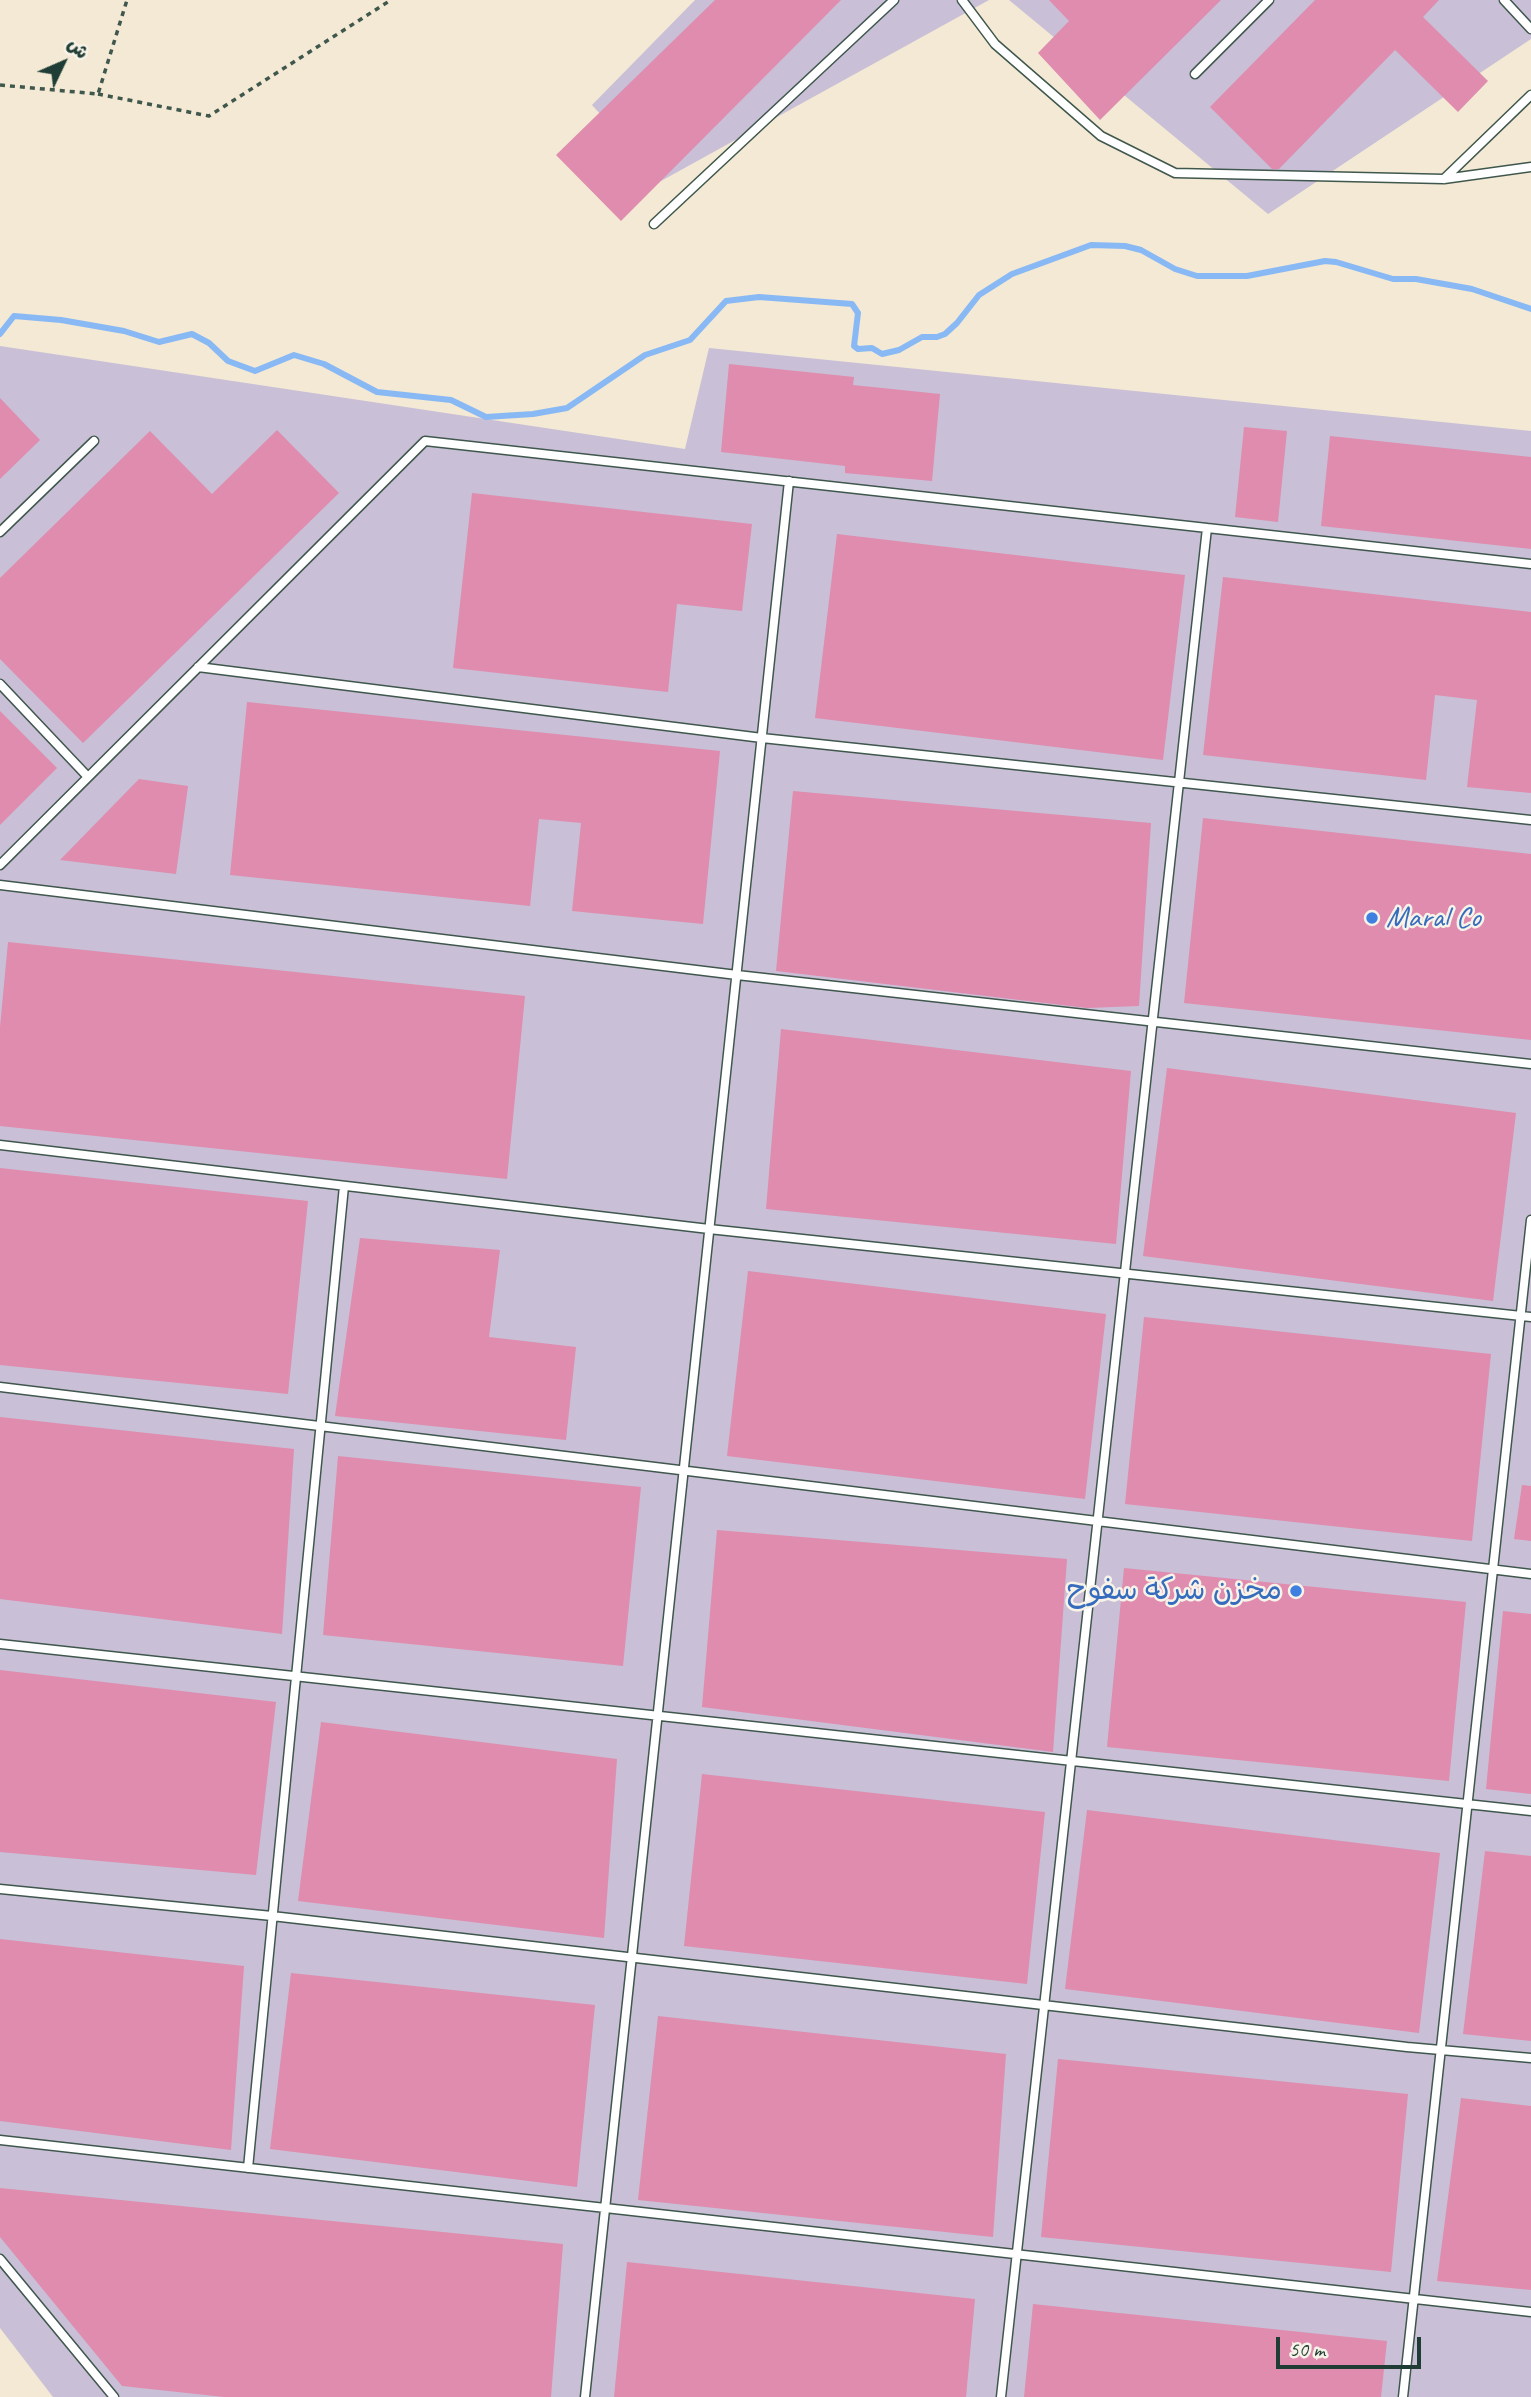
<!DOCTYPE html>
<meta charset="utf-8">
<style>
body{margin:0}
#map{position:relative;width:1531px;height:2397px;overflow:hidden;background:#f3e9d4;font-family:Caveat,"Playpen Sans Arabic",sans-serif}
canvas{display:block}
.north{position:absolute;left:28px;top:28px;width:70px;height:70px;-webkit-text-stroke:5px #f7f3e8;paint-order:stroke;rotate:46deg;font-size:19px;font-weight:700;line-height:28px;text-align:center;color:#1f3d34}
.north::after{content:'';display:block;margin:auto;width:24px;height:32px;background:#1f3d34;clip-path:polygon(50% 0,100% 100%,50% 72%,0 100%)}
.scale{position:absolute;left:1276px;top:2337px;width:145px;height:32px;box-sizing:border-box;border:4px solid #1f3d34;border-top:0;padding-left:9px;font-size:21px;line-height:24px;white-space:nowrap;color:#1f3d34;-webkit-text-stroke:5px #f7f3e8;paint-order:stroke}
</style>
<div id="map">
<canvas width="1531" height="2397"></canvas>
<div class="north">ش</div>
<div class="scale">50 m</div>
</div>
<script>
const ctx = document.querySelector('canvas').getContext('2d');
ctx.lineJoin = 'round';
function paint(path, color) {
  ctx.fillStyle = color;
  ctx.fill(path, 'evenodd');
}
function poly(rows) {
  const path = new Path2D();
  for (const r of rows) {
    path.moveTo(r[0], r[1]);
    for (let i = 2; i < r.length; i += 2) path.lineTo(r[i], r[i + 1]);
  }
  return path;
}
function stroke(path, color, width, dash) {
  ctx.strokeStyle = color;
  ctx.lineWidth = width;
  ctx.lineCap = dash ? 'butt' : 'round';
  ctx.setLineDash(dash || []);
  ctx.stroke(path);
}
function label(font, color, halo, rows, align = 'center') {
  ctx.font = font + ' Caveat,"Playpen Sans Arabic",sans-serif';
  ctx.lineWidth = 5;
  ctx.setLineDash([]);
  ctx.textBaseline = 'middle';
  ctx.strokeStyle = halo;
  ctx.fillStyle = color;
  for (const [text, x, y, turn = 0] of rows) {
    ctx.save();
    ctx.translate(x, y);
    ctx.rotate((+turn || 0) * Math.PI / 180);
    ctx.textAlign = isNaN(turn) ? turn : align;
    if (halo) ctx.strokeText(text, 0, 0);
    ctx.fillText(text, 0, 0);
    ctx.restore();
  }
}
const industrial = poly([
 [695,0,989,0,661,181,592,105],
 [1009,0,1531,0,1531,39,1268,214],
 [0,346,685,449,709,348,1531,431,1531,2397,53,2397,0,2328]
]);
const stream = poly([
 [0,334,14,316,61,320,124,331,159,342,192,334,209,343,228,361,255,371,294,355,324,364,377,392,451,400,486,417,533,414,567,408,645,355,690,340,726,301,759,297,852,304,858,313,854,346,858,349,872,348,882,354,899,350,922,337,937,337,945,334,957,323,979,295,1012,274,1091,245,1125,246,1141,250,1175,269,1197,276,1247,276,1325,261,1336,262,1393,279,1416,279,1472,289,1531,309]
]);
const building = poly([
 [715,0,841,0,621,221,556,155],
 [1049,0,1221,0,1100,120,1038,53,1069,21],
 [1315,0,1439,0,1423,17,1488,81,1458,112,1395,50,1279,169,1272,169,1210,107],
 [729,364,854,377,853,385,940,394,932,481,845,473,845,466,721,452],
 [0,398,40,440,0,479],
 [1244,427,1287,431,1278,522,1235,517],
 [277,430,339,493,83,743,0,659,0,578,150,431,212,494],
 [1330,436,1531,457,1531,549,1321,526],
 [472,493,752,524,742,611,677,604,668,692,453,668],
 [837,534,1185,575,1163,760,815,718],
 [1223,577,1531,612,1531,793,1467,787,1477,700,1435,695,1426,780,1203,755],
 [247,702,720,751,703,924,572,911,581,823,539,819,530,906,230,875],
 [0,711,57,768,0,825],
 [139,779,188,786,176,874,60,860],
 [793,791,1151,823,1139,1006,1087,1008,776,971],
 [1203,818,1531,854,1531,1040,1184,1003],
 [8,942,525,996,507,1179,0,1126,0,1027],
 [781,1029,1131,1071,1116,1244,766,1209],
 [1167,1068,1516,1113,1493,1301,1143,1256],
 [0,1168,308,1201,288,1394,0,1365],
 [360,1238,500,1250,489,1337,576,1347,566,1440,335,1416],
 [748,1271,1106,1314,1085,1499,727,1456],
 [1144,1317,1491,1354,1472,1541,1125,1504],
 [0,1417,294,1449,282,1634,0,1599],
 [338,1456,641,1487,623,1666,323,1635],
 [1522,1485,1531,1486,1531,1541,1514,1539],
 [717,1530,1067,1559,1053,1752,702,1707],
 [1124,1568,1466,1602,1449,1781,1107,1747],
 [1503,1611,1531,1614,1531,1794,1486,1789],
 [0,1670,276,1702,256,1875,0,1852],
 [321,1722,617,1759,604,1938,298,1901],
 [702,1774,1045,1812,1027,1984,684,1946],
 [1087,1810,1440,1853,1419,2033,1065,1989],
 [1485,1851,1531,1856,1531,2041,1463,2034],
 [0,1939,244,1966,231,2150,0,2121],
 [291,1973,595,2005,577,2187,270,2149],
 [658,2016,1006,2054,993,2237,638,2200],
 [1058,2059,1408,2094,1391,2272,1041,2237],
 [1461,2098,1531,2106,1531,2290,1437,2281],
 [0,2188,563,2244,551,2397,224,2397,122,2386,0,2237],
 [627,2262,975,2299,966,2397,614,2397],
 [1033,2304,1387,2341,1381,2397,1024,2397]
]);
const path = poly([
 [0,85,98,94,127,0],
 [98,94,209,116,391,0]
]);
const lane = poly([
 [962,0,995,44,1101,136,1175,173,1444,179,1531,167],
 [1504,0,1531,29],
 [1195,74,1269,0],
 [1444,179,1531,95],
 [654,224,894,0],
 [0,532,94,441],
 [198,667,762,738,1531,820],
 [0,684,88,777],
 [0,865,425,441,1531,564],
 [0,885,737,975,1531,1064],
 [0,1145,709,1229,1531,1317],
 [0,1387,1531,1574],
 [0,1644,1531,1811],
 [0,1889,272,1916,1407,2047,1531,2058],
 [0,2140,1531,2312],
 [248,2168,344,1186],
 [0,2259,114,2397],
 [585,2397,789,481],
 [1001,2397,1207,528],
 [1403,2397,1531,1220]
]);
const markers = [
 [1372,918,7,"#3f7fe0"],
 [1296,1591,7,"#3f7fe0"]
];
const shopNames = [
 ["Maral Co",1386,918],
 ["مخزن شركة سفوح",1282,1591,"right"]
];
paint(industrial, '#c9bfd7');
stroke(stream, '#89b9f4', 6);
paint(building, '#df8cae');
stroke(lane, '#3f574c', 11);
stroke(path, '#3f574c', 3.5, [5, 5]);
stroke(lane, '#fff', 8);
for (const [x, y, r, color] of markers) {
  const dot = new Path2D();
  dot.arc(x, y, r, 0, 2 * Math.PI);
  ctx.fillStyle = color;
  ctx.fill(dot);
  stroke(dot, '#f7f3e8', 2.5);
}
label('30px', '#366cbe', '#f7f3e8', shopNames, 'left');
</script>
